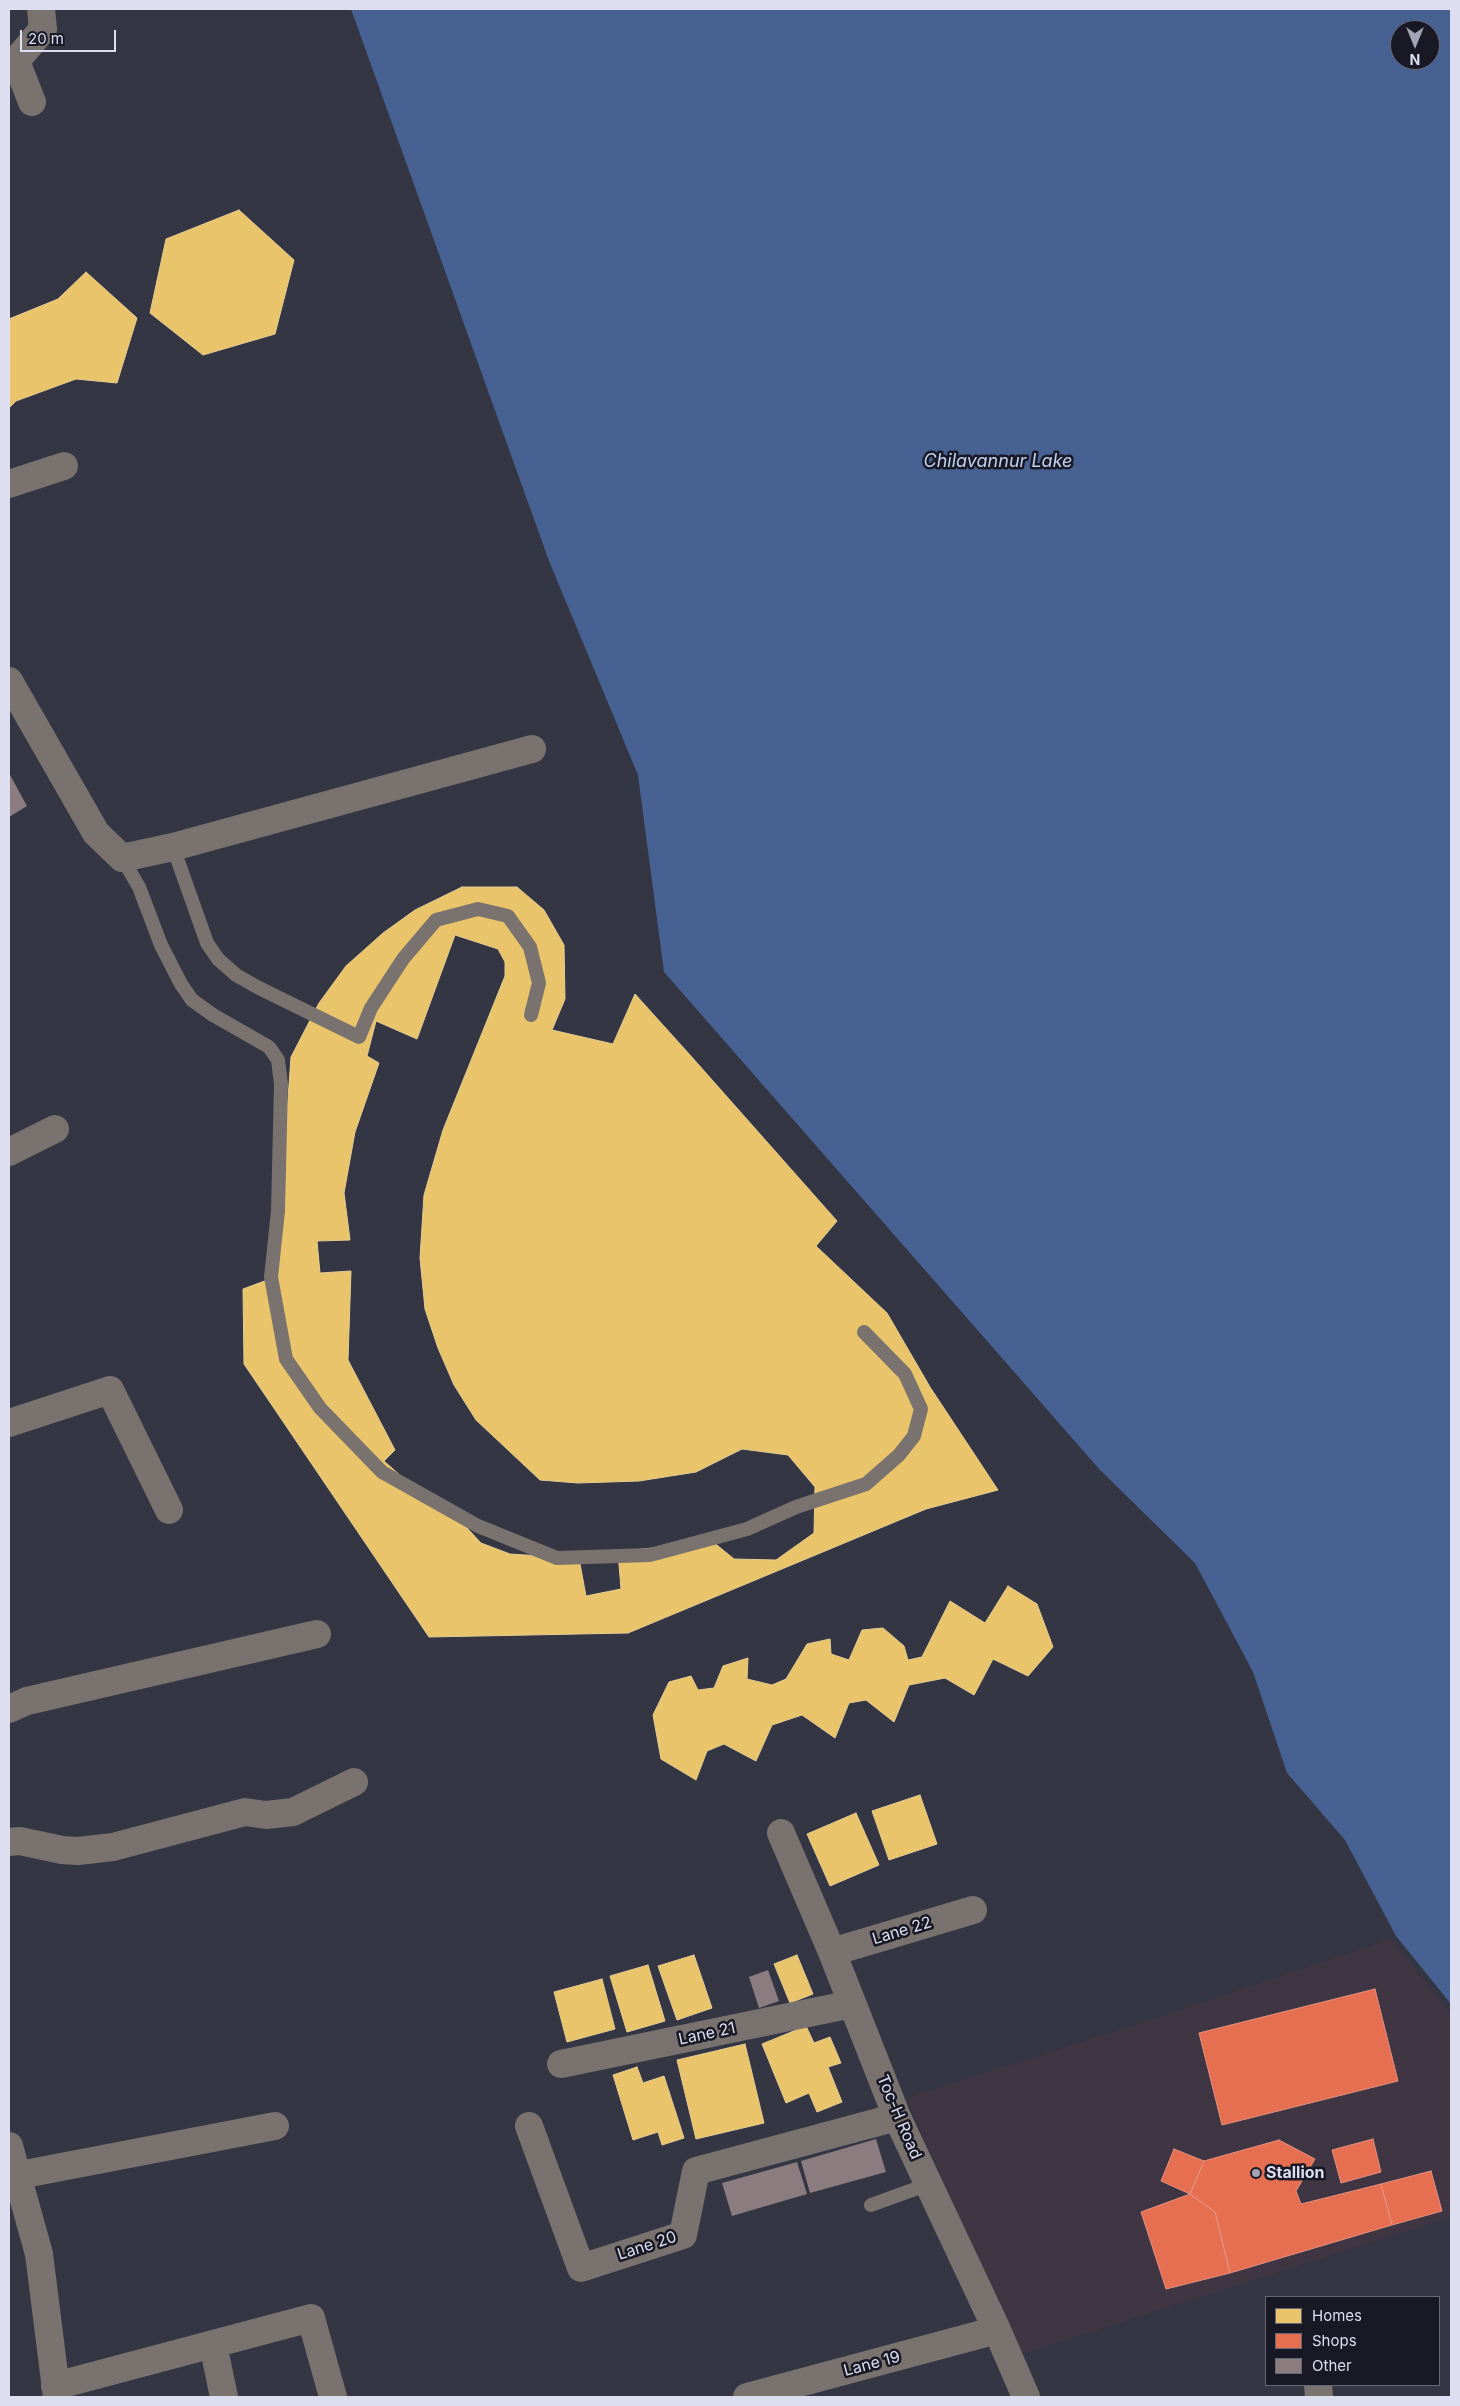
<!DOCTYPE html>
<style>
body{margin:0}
#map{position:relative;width:1460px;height:2406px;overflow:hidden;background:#343644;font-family:Inter,sans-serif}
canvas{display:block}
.frame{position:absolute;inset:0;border:10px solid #dddff0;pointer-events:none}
.legend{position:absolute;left:1265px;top:2296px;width:175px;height:90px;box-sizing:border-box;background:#181925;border:1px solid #676876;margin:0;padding:6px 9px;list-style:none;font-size:15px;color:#dddff0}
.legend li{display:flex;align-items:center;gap:10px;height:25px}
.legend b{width:25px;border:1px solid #676876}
.north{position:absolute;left:1390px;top:20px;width:50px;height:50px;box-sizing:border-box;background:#181925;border:1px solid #676876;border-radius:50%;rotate:180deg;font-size:14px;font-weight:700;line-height:20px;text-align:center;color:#dddff0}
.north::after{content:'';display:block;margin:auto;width:18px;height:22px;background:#a2a4b4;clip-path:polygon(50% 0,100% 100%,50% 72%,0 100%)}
.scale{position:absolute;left:20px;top:30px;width:96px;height:22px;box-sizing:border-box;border:2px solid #dddff0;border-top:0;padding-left:6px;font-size:15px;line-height:18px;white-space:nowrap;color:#dddff0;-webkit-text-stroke:4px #181925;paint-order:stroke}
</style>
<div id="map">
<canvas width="1460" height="2406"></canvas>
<div class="frame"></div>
<ul class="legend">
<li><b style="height:14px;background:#e9c46a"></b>Homes</li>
<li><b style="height:14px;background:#e76f51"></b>Shops</li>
<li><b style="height:14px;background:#8a7c7f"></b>Other</li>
</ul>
<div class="north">N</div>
<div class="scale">20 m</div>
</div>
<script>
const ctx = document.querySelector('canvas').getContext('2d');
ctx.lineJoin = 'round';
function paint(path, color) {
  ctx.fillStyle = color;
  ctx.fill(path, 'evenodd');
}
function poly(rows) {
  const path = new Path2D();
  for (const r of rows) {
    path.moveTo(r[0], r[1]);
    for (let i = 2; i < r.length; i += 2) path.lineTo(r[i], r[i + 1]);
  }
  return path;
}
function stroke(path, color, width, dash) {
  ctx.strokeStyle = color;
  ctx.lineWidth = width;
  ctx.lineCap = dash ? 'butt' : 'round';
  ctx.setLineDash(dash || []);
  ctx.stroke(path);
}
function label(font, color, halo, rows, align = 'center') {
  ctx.font = font + ' Inter,sans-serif';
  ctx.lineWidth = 5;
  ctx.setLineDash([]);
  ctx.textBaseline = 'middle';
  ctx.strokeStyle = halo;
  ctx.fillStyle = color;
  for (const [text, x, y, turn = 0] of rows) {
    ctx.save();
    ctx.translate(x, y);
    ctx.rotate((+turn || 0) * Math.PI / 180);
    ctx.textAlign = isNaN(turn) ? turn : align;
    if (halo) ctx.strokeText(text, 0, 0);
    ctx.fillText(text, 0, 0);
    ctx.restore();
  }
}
const commercial = poly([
 [1391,1939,1451,2014,1451,2217,1022,2354,906,2098,1144,2022]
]);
const water = poly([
 [351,9,1451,9,1451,2004,1396,1936,1345,1840,1287,1773,1253,1672,1195,1563,1100,1470,664,972,638,775,549,561],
 [1400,30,1430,30,1430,60,1400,60]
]);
const homes = poly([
 [239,210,294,260,275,334,203,355,150,313,166,239,239,210],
 [86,272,137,318,117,383,76,379,16,401,9,408,9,319,58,299,86,272],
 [462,887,517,887,544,910,564,945,565,999,552,1030,613,1044,635,994,690,1055,837,1221,816,1246,887,1313,930,1387,998,1490,926,1509,628,1633,429,1637,244,1364,243,1289,278,1276,285,1141,291,1057,319,1003,346,966,383,933,415,910,462,887],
 [455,935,498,949,505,962,505,976,443,1130,424,1195,420,1258,425,1309,438,1348,454,1385,476,1420,540,1480,578,1483,639,1481,696,1472,742,1449,788,1455,815,1487,814,1533,776,1560,734,1559,712,1541,618,1552,621,1589,586,1596,578,1553,556,1557,510,1554,481,1543,455,1515,411,1485,384,1461,395,1450,348,1360,351,1271,320,1273,317,1241,350,1240,344,1193,355,1132,379,1063,367,1056,376,1021,417,1039,455,935],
 [1008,1586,1037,1604,1053,1647,1028,1676,993,1659,974,1695,945,1678,909,1685,894,1722,866,1700,849,1703,835,1738,802,1715,772,1725,756,1761,724,1744,707,1751,696,1780,661,1759,653,1715,669,1682,691,1676,698,1690,714,1688,723,1666,748,1658,747,1679,772,1685,786,1679,807,1644,830,1639,831,1654,849,1660,862,1630,883,1628,904,1646,908,1660,922,1657,950,1601,985,1623,1008,1586],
 [920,1795,937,1844,889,1860,872,1811,920,1795],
 [856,1813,879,1865,830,1886,807,1834,856,1813],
 [694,1955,712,2008,677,2020,658,1966,694,1955],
 [797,1955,813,1994,790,2003,774,1964,797,1955],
 [648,1965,665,2021,627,2032,610,1976,648,1965],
 [602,1979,615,2029,567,2042,554,1992,602,1979],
 [806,2026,814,2043,830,2037,841,2063,828,2067,842,2102,817,2112,809,2093,786,2103,762,2044,806,2026],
 [745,2044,764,2123,696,2139,677,2060,745,2044],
 [637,2067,643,2083,664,2076,684,2138,662,2145,658,2132,633,2140,613,2075,637,2067]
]);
const shops = poly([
 [1375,1989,1398,2081,1222,2125,1199,2033,1375,1989],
 [1373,2139,1381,2172,1341,2183,1332,2150,1373,2139],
 [1279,2140,1315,2159,1296,2191,1301,2204,1381,2184,1392,2225,1230,2273,1215,2212,1190,2194,1204,2161,1279,2140],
 [1174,2149,1204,2161,1190,2194,1161,2181,1174,2149],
 [1431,2171,1442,2211,1392,2225,1381,2184,1431,2171],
 [1190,2194,1215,2212,1230,2273,1166,2289,1141,2212,1190,2194]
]);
const building = poly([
 [9,773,27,806,9,817],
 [768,1970,779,2001,759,2008,749,1977],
 [876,2139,886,2172,810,2193,801,2161],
 [797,2162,807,2194,732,2216,722,2183]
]);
const service = poly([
 [173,847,207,943,218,959,236,975,259,988,359,1037,371,1008,403,959,436,920,478,909,508,916,530,947,539,983,531,1015],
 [122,858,139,887,161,945,181,984,192,1000,213,1015,269,1047,278,1060,281,1084,278,1211,271,1277,286,1359,320,1408,382,1472,478,1526,557,1558,650,1555,747,1529,796,1507,866,1484,899,1455,914,1436,921,1409,905,1374,864,1332],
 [871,2205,929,2184]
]);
const minor = poly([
 [16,61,32,102],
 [9,63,16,61,43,29,41,9],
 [9,484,64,466],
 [9,681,96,833,122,858,173,847,532,749],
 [9,1152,55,1129],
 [9,1423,110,1390,169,1510],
 [9,1709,27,1701,317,1634],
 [781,1833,832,1952,897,2117,997,2330,1026,2397],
 [9,1842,20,1841,62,1850,78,1851,113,1847,245,1812,266,1815,293,1812,354,1782],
 [832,1952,973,1910],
 [561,2064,852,2004],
 [529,2126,581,2268,683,2235,696,2171,897,2117],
 [9,2146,39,2254,57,2397],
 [9,2177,275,2126],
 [213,2344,224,2397],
 [1318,2385,1319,2397],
 [55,2386,311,2318,333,2397],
 [747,2397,997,2330]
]);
const markers = [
 [1256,2173,5,"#a2a4b4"]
];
const streetNames = [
 ["Lane 22",902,1931,-17],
 ["Lane 21",707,2034,-12],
 ["Toc-H Road",899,2117,67],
 ["Lane 20",647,2246,-18],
 ["Lane 19",872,2364,-15]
];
const poiNames = [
 ["Stallion",1266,2173]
];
const waterNames = [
 ["Chilavannur Lake",998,462]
];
paint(commercial, '#403543');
paint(water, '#476193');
paint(homes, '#e9c46a');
stroke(homes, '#e5cc92', 1);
paint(shops, '#e76f51');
stroke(shops, '#e49181', 1);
paint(building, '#8a7c7f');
stroke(service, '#79726e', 14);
stroke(minor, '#79726e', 28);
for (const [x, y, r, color] of markers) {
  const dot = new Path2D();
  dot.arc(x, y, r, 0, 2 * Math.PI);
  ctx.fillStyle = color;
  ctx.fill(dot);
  stroke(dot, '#181925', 2);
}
label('16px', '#dddff0', '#181925', streetNames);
label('bold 16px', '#dddff0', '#181925', poiNames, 'left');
label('italic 18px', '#c0d1f2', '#181925', waterNames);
</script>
